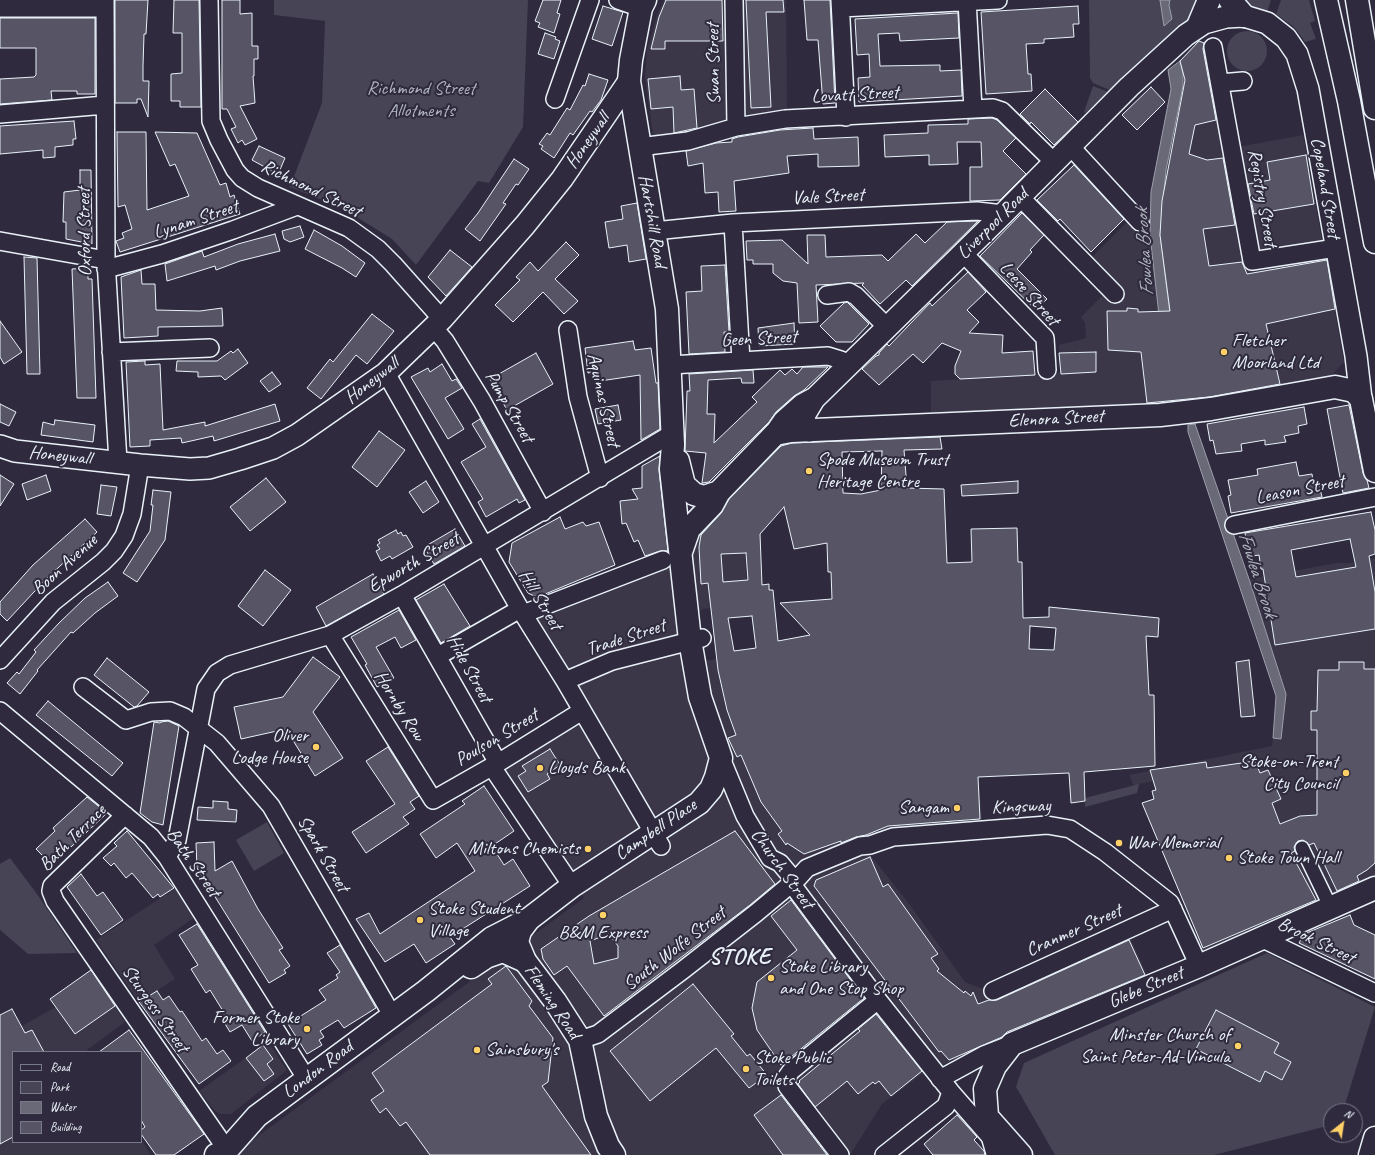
<!DOCTYPE html>
<style>
body{margin:0}
#map{position:relative;width:1375px;height:1155px;overflow:hidden;background:#2f2a3d;font-family:Caveat,sans-serif}
canvas{display:block}
.legend{position:absolute;left:12px;top:1051px;width:130px;height:92px;box-sizing:border-box;background:#2f2a3d;border:1px solid #797a88;margin:0;padding:5px 7px;list-style:none;font-size:12px;color:#e8f1f8}
.legend li{display:flex;align-items:center;gap:8px;height:20px}
.legend b{width:20px;border:1px solid #797a88}
.north{position:absolute;left:1323px;top:1103px;width:40px;height:40px;box-sizing:border-box;background:#2f2a3d;border:1px solid #797a88;border-radius:50%;rotate:30deg;font-size:11px;font-weight:700;line-height:16px;text-align:center;color:#e8f1f8}
.north::after{content:'';display:block;margin:auto;width:14px;height:18px;background:#ffd166;clip-path:polygon(50% 0,100% 100%,50% 72%,0 100%)}
</style>
<div id="map">
<canvas width="1375" height="1155"></canvas>
<ul class="legend">
<li><b style="height:5px;background:#2f2a3d"></b>Road</li>
<li><b style="height:11px;background:#464455"></b>Park</li>
<li><b style="height:11px;background:#696978"></b>Water</li>
<li><b style="height:11px;background:#575565"></b>Building</li>
</ul>
<div class="north">N</div>
</div>
<script>
const ctx = document.querySelector('canvas').getContext('2d');
ctx.lineJoin = 'round';
function paint(path, color) {
  ctx.fillStyle = color;
  ctx.fill(path, 'evenodd');
}
function poly(rows) {
  const path = new Path2D();
  for (const r of rows) {
    if (r.length === 3) {
      path.moveTo(r[0] + r[2], r[1]);
      path.arc(r[0], r[1], r[2], 0, 2 * Math.PI);
      continue;
    }
    path.moveTo(r[0], r[1]);
    for (let i = 2; i < r.length; i += 2) path.lineTo(r[i], r[i + 1]);
  }
  return path;
}
function stroke(path, color, width, dash) {
  ctx.strokeStyle = color;
  ctx.lineWidth = width;
  ctx.lineCap = dash ? 'butt' : 'round';
  ctx.setLineDash(dash || []);
  ctx.stroke(path);
}
function label(font, color, halo, rows, align = 'center') {
  ctx.font = font + ' Caveat,sans-serif';
  ctx.lineWidth = 4;
  ctx.setLineDash([]);
  ctx.textBaseline = 'middle';
  ctx.strokeStyle = halo;
  ctx.fillStyle = color;
  for (const [text, x, y, turn = 0] of rows) {
    ctx.save();
    ctx.translate(x, y);
    ctx.rotate((+turn || 0) * Math.PI / 180);
    ctx.textAlign = isNaN(turn) ? turn : align;
    if (halo) ctx.strokeText(text, 0, 0);
    ctx.fillText(text, 0, 0);
    ctx.restore();
  }
}
const built = poly([
 [664,0,786,0,787,109,702,136,654,141,645,78,647,50,657,15],
 [1199,41,1206,44,1227,149,1303,135,1344,362,1330,377,1203,401,931,413,931,381,1061,373,1059,345,1086,338,1085,323,1081,317,1103,295,1110,300,1122,288,1092,257,1129,220,1151,241,1154,256,1160,235,1166,170,1186,74,1183,74,1180,61],
 [763,456,771,465,744,537,748,604,703,609,698,612,704,661,747,654,864,790,979,785,982,821,888,829,860,842,910,905,965,982,991,992,1127,931,1147,975,922,1074,882,1104,850,1155,232,1155,584,898,499,764,581,708,527,617,672,560,693,540],
 [1375,558,1375,879,1204,952,1142,803,1154,799,1152,791,1156,790,1154,781,1139,784,1137,793,1129,775,1272,746,1273,738,1277,738,1286,694,1249,579,1337,563,1355,563],
 [179,886,197,916,154,945,175,979,139,1002,96,940],
 [114,1005,125,1022,87,1050,88,1052,13,1052,13,1142,141,1142,141,1139,151,1155,0,1155,0,1038,56,1007,74,1033],
 [268,1042,287,1070,231,1114,220,1114,215,1111,199,1091]
]);
const green = poly([
 [274,0,528,0,523,127,489,183,478,181,416,265,392,239,342,208,290,187,322,103,325,21,274,15],
 [1089,0,1199,0,1193,14,1112,91,1093,83,1090,78],
 [1237,0,1271,0,1266,15,1242,7],
 [1281,0,1309,0,1315,21,1310,23,1316,39,1305,42,1294,27,1276,14],
 [1247,51,20],
 [1093,86,1108,92,1085,113,1084,112],
 [1139,784,1137,793,1085,807,1085,798],
 [267,822,284,853,254,871,236,840],
 [10,858,37,894,77,953,28,954,0,930,0,864],
 [1267,953,1375,1007,1343,1111,1331,1111,1331,1125,1214,1155,1055,1155,1016,1087,1024,1063]
]);
const water = poly([
 [1160,0,1170,0,1169,5,1172,19,1164,26,1160,0],
 [1180,61,1183,74,1183,86,1166,170,1160,235,1170,314,1159,315,1150,235,1151,192,1171,89,1168,70,1180,61],
 [1195,424,1249,579,1286,694,1281,739,1273,738,1276,696,1188,432,1188,425,1195,424]
]);
const building = poly([
 [115,0,148,0,146,34,144,34,143,66,143,81,149,81,148,117,141,99,137,99,137,103,115,103,115,0],
 [174,0,199,0,201,107,180,107,180,101,171,101,171,74,182,73,182,33,173,33,174,0],
 [222,0,240,0,240,14,252,13,252,46,258,46,258,59,254,59,254,76,253,76,255,103,240,106,257,139,245,145,242,140,238,143,231,129,236,127,227,109,222,109,222,0],
 [543,0,561,0,557,13,560,14,554,33,538,27,540,23,535,21,543,0],
 [666,0,722,0,723,41,665,41,665,49,651,49,659,17,666,0],
 [746,0,783,0,784,12,766,12,771,107,751,108,746,0],
 [804,0,830,0,835,103,823,104,818,40,807,40,804,0],
 [603,6,623,12,612,46,592,39,603,6],
 [1078,6,1079,24,1073,24,1074,37,1044,39,1044,43,1026,44,1028,74,1031,74,1032,91,986,94,981,12,1078,6],
 [958,13,959,38,900,41,899,33,878,34,880,66,940,65,940,71,961,70,962,96,859,102,858,78,870,77,869,54,857,55,855,19,958,13],
 [0,18,95,18,95,94,77,94,77,91,51,91,52,100,0,104,0,79,34,77,36,75,36,48,0,48,0,18],
 [545,33,556,37,555,39,560,41,554,59,538,54,545,33],
 [1199,41,1204,43,1203,49,1216,120,1195,125,1189,154,1207,160,1223,158,1235,225,1203,229,1209,266,1242,262,1247,274,1327,260,1335,309,1266,324,1280,384,1209,397,1147,403,1141,352,1108,350,1107,311,1127,311,1127,308,1138,309,1138,312,1170,311,1160,235,1162,201,1185,80,1180,61,1199,41],
 [589,74,608,80,601,100,592,112,590,111,573,135,570,133,554,158,541,149,543,146,539,144,547,133,550,135,567,108,570,110,583,85,585,86,589,74],
 [680,76,681,90,694,89,697,128,674,133,673,107,651,109,648,79,680,76],
 [1151,87,1165,102,1137,130,1122,115,1151,87],
 [1045,89,1078,122,1054,145,1031,122,1030,124,1020,114,1045,89],
 [992,118,997,120,1016,138,1003,151,1026,174,1000,200,970,201,970,167,982,167,981,142,957,142,958,164,929,165,929,155,885,157,884,135,928,133,928,125,968,124,968,119,992,118],
 [74,121,76,139,73,139,73,145,55,147,55,157,43,158,43,150,0,154,0,126,74,121],
 [813,128,814,139,858,137,859,166,818,167,818,154,787,156,789,173,734,181,736,211,719,212,718,192,705,193,703,163,688,166,686,151,716,143,732,142,732,139,738,137,780,130,813,128],
 [117,132,146,132,147,210,189,196,175,164,170,166,155,132,197,133,220,185,226,183,230,197,234,195,240,214,120,252,116,241,124,238,122,233,132,229,125,205,118,207,117,132],
 [259,146,285,158,279,172,273,170,272,171,252,160,259,146],
 [1306,155,1314,204,1254,214,1248,184,1270,180,1267,162,1306,155],
 [514,159,529,169,518,185,516,184,503,203,506,204,480,241,465,229,478,213,514,159],
 [1074,165,1124,219,1091,252,1060,219,1058,221,1037,200,1074,165],
 [80,170,91,170,92,244,66,239,66,222,63,222,64,192,80,190,80,170],
 [637,203,646,259,629,262,627,245,609,248,605,222,623,219,621,206,637,203],
 [1022,213,1044,235,1030,250,1032,252,1017,269,1047,299,1036,310,980,256,1022,213],
 [978,221,912,286,906,280,880,304,862,285,864,283,816,285,818,322,799,323,797,283,783,281,773,273,773,264,753,264,753,260,747,260,746,241,782,240,808,264,807,235,825,235,826,257,882,255,888,261,916,234,925,243,947,222,978,221],
 [300,226,304,237,290,242,284,239,282,231,300,226],
 [314,230,342,246,365,263,356,277,342,268,305,249,314,230],
 [275,234,280,251,240,261,216,270,215,266,167,281,165,264,202,251,204,257,238,244,275,234],
 [566,242,579,255,555,279,578,301,564,314,543,292,513,322,495,305,520,280,516,277,530,262,538,271,566,242],
 [450,250,472,267,446,296,428,277,450,250],
 [24,257,37,258,40,374,27,374,24,257],
 [725,265,729,332,724,332,725,352,689,354,686,292,702,291,701,266,725,265],
 [88,268,88,279,92,279,96,398,77,398,72,269,88,268],
 [141,270,142,284,155,284,156,310,200,311,222,308,223,326,158,327,158,336,124,338,121,277,141,270],
 [968,272,986,292,967,310,979,322,969,333,1003,335,1002,353,1033,351,1035,375,960,379,955,374,955,366,961,351,942,343,923,363,913,354,879,385,862,369,876,356,879,355,879,353,887,344,889,346,930,303,932,306,968,272],
 [847,302,869,324,852,342,836,342,820,326,844,303,847,302],
 [372,314,394,331,367,364,356,355,321,399,307,388,330,359,333,362,372,314],
 [0,321,22,352,4,364,0,357,0,321],
 [794,323,795,344,759,346,758,328,794,323],
 [633,341,635,350,651,348,656,383,658,383,660,429,641,440,640,375,600,381,599,371,588,373,585,348,633,341],
 [238,349,248,363,225,380,221,376,198,377,198,372,176,371,177,361,217,361,231,351,233,353,238,349],
 [1096,352,1096,372,1061,374,1059,353,1096,352],
 [536,353,553,384,507,410,490,379,536,353],
 [145,361,145,365,160,364,163,430,205,422,205,426,275,404,280,421,214,441,213,436,182,443,181,438,150,440,150,446,130,447,126,362,145,361],
 [442,364,452,381,456,379,462,388,445,398,464,429,448,439,411,377,428,368,430,372,442,364],
 [803,367,828,367,804,390,794,396,776,412,769,422,709,482,702,483,706,453,685,451,687,391,690,391,689,374,753,370,754,383,742,383,741,378,708,380,707,414,715,414,714,443,757,402,752,397,780,370,785,375,792,369,797,374,803,367],
 [272,372,281,384,269,392,260,381,272,372],
 [0,404,16,412,9,426,0,422,0,404],
 [618,405,621,420,598,424,595,409,618,405],
 [1349,405,1363,473,1367,480,1369,488,1343,493,1327,409,1349,405],
 [1304,407,1307,424,1298,426,1299,433,1284,436,1286,442,1265,445,1265,440,1241,444,1242,451,1216,454,1213,440,1210,441,1207,424,1304,407],
 [480,419,525,500,519,503,517,499,486,517,478,502,483,499,461,462,486,447,472,424,480,419],
 [55,420,95,425,93,442,41,435,43,422,54,425,55,420],
 [379,431,405,450,377,487,352,467,379,431],
 [940,437,942,449,904,450,907,488,944,489,947,563,972,562,971,529,1017,528,1018,562,1022,562,1023,618,1049,617,1049,607,1159,618,1158,637,1146,636,1149,695,1154,695,1155,766,1084,772,1085,801,1071,803,1069,773,978,777,980,819,888,826,866,835,856,837,841,843,841,841,804,854,787,843,786,845,778,834,782,831,761,802,741,755,737,757,728,738,736,735,727,710,718,670,708,583,701,584,699,547,701,535,721,513,729,499,781,446,792,443,940,437],
 [882,451,881,490,861,494,843,493,842,452,882,451],
 [784,507,794,549,827,543,828,572,831,572,832,599,780,603,810,635,778,641,773,590,769,590,769,584,762,585,760,534,784,507],
 [746,553,748,580,723,582,721,554,746,553],
 [752,616,756,648,734,651,728,618,752,616],
 [1030,626,1056,628,1054,650,1029,649,1030,626],
 [660,456,659,470,668,551,660,551,645,556,638,540,634,542,626,523,622,524,620,501,638,499,632,489,642,488,642,466,660,456],
 [1296,462,1299,476,1312,474,1313,481,1318,480,1322,497,1231,513,1228,496,1231,495,1228,480,1258,475,1257,469,1296,462],
 [0,475,14,484,0,506,0,475],
 [46,475,51,491,27,500,22,484,46,475],
 [266,478,286,502,250,531,230,507,266,478],
 [426,481,439,502,423,513,409,492,426,481],
 [1018,481,1018,493,962,496,961,485,1018,481],
 [101,485,117,487,111,516,97,514,101,485],
 [153,490,171,492,165,540,137,582,123,573,150,531,153,505,151,505,153,490],
 [1371,512,1375,530,1375,554,1369,556,1375,592,1375,629,1275,645,1263,569,1261,569,1259,555,1253,556,1251,550,1248,551,1245,533,1371,512],
 [1350,539,1356,567,1296,577,1291,550,1350,539],
 [560,517,565,529,583,522,586,526,599,522,615,565,538,597,532,595,528,593,509,562,512,543,560,517],
 [85,519,97,532,47,578,7,621,0,614,0,602,33,565,85,519],
 [455,529,465,546,434,564,424,547,455,529],
 [396,530,398,534,401,532,403,536,406,535,413,547,392,559,390,556,381,561,376,551,380,549,377,545,380,543,378,540,396,530],
 [265,570,291,590,263,626,238,606,265,570],
 [373,574,384,594,326,626,316,607,373,574],
 [108,582,118,596,95,613,73,633,71,632,37,670,38,671,20,694,7,683,17,672,19,674,36,652,34,650,59,623,85,598,108,582],
 [444,584,470,626,441,643,416,600,444,584],
 [399,610,416,640,401,648,395,637,376,647,394,678,377,687,365,665,367,664,351,637,399,610],
 [313,657,340,677,313,712,343,758,315,776,286,729,241,739,234,707,283,697,313,657],
 [107,658,149,692,137,706,134,707,94,675,107,658],
 [1249,660,1255,716,1241,717,1236,662,1249,660],
 [1339,662,1364,662,1364,669,1375,669,1375,863,1367,870,1357,876,1359,881,1337,891,1314,843,1309,845,1303,840,1298,841,1294,847,1295,851,1291,853,1316,900,1203,948,1142,803,1154,799,1152,791,1156,790,1150,770,1206,762,1207,768,1255,761,1260,773,1268,770,1281,799,1272,803,1280,824,1300,816,1317,815,1317,730,1311,730,1311,711,1317,711,1318,670,1339,670,1339,662],
 [48,701,123,763,112,776,36,715,48,701],
 [168,721,179,726,163,825,152,822,140,813,154,722,160,723,161,722,168,721],
 [388,747,419,796,410,802,415,809,403,817,409,824,366,853,352,832,395,804,366,761,388,747],
 [550,749,560,765,547,774,550,779,528,792,518,776,526,771,522,766,550,749],
 [484,786,514,831,492,846,504,865,513,859,530,886,450,937,455,944,426,963,414,944,385,962,356,919,369,913,380,934,475,871,457,843,436,858,420,834,465,804,462,801,484,786],
 [87,797,107,813,71,847,69,845,50,863,36,849,55,831,53,828,87,797],
 [213,801,228,802,228,809,237,810,236,822,197,820,198,807,213,808,213,801],
 [127,831,174,888,160,897,158,894,153,898,132,873,126,878,114,863,111,866,103,858,117,846,114,843,127,831],
 [735,831,775,884,750,905,604,1016,567,966,554,975,543,959,541,949,589,916,735,831],
 [609,934,618,946,618,958,594,964,590,941,609,934],
 [214,842,215,871,232,861,258,909,283,948,279,950,290,966,284,970,286,973,269,983,197,868,196,843,214,842],
 [870,857,883,887,888,884,938,954,931,958,939,969,937,971,964,993,965,991,971,996,973,992,978,1004,989,1000,997,1000,1129,940,1145,975,1007,1032,1002,1037,949,1060,941,1051,939,1052,814,886,816,880,870,857],
 [81,874,97,896,103,892,123,920,101,935,67,887,81,874],
 [791,900,864,998,781,1065,757,1030,752,1008,757,982,797,950,771,916,791,900],
 [1350,915,1354,925,1375,935,1375,979,1299,943,1304,934,1350,915],
 [197,924,265,1032,252,1041,242,1025,230,1032,219,1014,223,1011,210,990,206,993,191,969,198,965,179,935,197,924],
 [340,945,376,1008,344,1028,338,1020,320,1031,324,1037,319,1040,322,1045,307,1054,288,1024,326,1000,319,990,338,978,336,975,340,972,327,953,340,945],
 [506,966,532,1001,529,1006,553,1038,548,1082,542,1086,591,1155,430,1155,406,1122,400,1126,386,1108,380,1113,371,1100,384,1091,372,1073,492,984,488,979,506,966],
 [91,970,115,1006,75,1034,50,999,91,970],
 [693,984,734,1034,731,1036,747,1056,750,1054,767,1075,749,1088,716,1048,650,1101,610,1051,693,984],
 [157,991,163,1000,169,996,180,1012,182,1011,202,1041,206,1038,217,1054,223,1050,231,1061,199,1084,139,1002,157,991],
 [12,1009,25,1033,32,1030,44,1052,13,1052,13,1137,0,1144,0,1015,12,1009],
 [1216,1010,1279,1043,1274,1053,1291,1062,1282,1080,1265,1071,1260,1082,1196,1049,1216,1010],
 [876,1014,922,1071,891,1096,879,1081,875,1084,873,1082,858,1094,847,1081,815,1107,798,1084,800,1082,799,1081,860,1031,858,1029,876,1014],
 [129,1030,204,1134,174,1155,156,1155,141,1134,141,1130,145,1127,141,1120,141,1052,99,1052,129,1030],
 [263,1045,273,1059,267,1064,274,1074,264,1081,246,1058,263,1045],
 [781,1095,827,1155,783,1155,754,1115,781,1095],
 [957,1115,977,1137,974,1140,984,1151,985,1155,933,1155,924,1144,957,1115]
]);
const pedestrian = poly([
 [1302,848,1331,908]
]);
const minor = poly([
 [105,0,106,260,118,462],
 [209,0,211,121,219,140,235,170,242,178,258,188,349,228,378,249,393,264,442,319],
 [618,0,641,8],
 [734,0,736,127],
 [840,0,846,117],
 [967,0,973,109],
 [0,8,105,8],
 [841,8,998,0],
 [1213,47,1252,261,1336,248],
 [1220,83,1243,81],
 [555,99,590,0],
 [0,114,105,105],
 [1070,146,1140,222],
 [639,147,688,141,736,127,785,119,993,108,1002,111,1054,162],
 [1020,197,1115,294],
 [733,223,741,361],
 [654,231,733,223,977,211,1003,214],
 [0,241,106,260],
 [963,253,1045,338,1047,370],
 [106,269,162,254,233,230,297,206],
 [827,295,849,292,856,296,887,327],
 [433,327,445,341,482,401,543,512],
 [568,330,578,397,600,478],
 [111,352,210,348],
 [670,365,828,356,841,360,847,366],
 [386,373,520,609,565,681,661,846],
 [1234,525,1375,497],
 [402,595,498,763],
 [523,614,663,560],
 [330,635,433,800,498,763,582,711],
 [438,656,520,609],
 [0,660,53,602,103,562,114,551,124,536,132,514,140,465],
 [565,681,612,661,702,638],
 [83,687,126,720,151,712,170,711,184,717,217,743,271,806,392,1015],
 [0,711,151,837,167,857,306,1078],
 [721,758,745,816,770,858,780,863,790,875,791,883,878,1000,951,1092,992,1139],
 [492,767,572,886],
 [125,815,52,886,51,891,55,901,227,1150],
 [167,857,177,840,206,689,217,673,230,665,330,635,402,595,673,433],
 [1261,938,1375,993],
 [993,991,1173,909],
 [580,1040,598,1034,683,970,756,913,798,878,807,868,860,846,870,845,893,837,1047,825,1070,829,1105,852,1170,903,1199,966],
 [940,1079,984,1055,1012,1044],
 [840,1155,787,1086,786,1078,791,1071,878,1000],
 [884,1155,946,1106,951,1092]
]);
const tertiary = poly([
 [809,431,804,422,805,414,814,399,1003,214,1129,87,1186,35,1204,23,1226,17,1244,16,1267,23,1286,38,1297,54,1308,89,1356,356,1361,399],
 [775,434,784,421,802,405,813,399],
 [0,446,15,451,140,465,190,469,209,468,240,459,273,448,297,435,386,373,442,319,525,225,562,179,629,81]
]);
const secondary = poly([
 [471,967,486,957,503,951,525,961],
 [216,1155,227,1150,257,1116,426,991,492,938,529,919]
]);
const primary = poly([
 [1230,0,1244,16],
 [1198,26,1209,0],
 [678,461,684,485,694,494,704,497,719,492],
 [681,552,689,529,712,505,719,492,775,434,791,431,1160,415,1211,409,1335,387,1354,391,1361,399,1375,471],
 [990,1120,1021,1155],
 [614,1155,608,1146,596,1116,580,1040,555,1001,525,961,517,942,520,931,529,919,572,886,699,803,711,789,716,777,721,758,700,697,690,640,671,469,673,445,667,309,629,81,631,60,641,8,645,0],
 [998,1155,987,1116,985,1089,995,1066,1012,1044,1199,966,1375,888]
]);
const trunk = poly([
 [1326,0,1349,101,1375,242],
 [1357,0,1375,108],
 [1370,1155,1375,1138]
]);
const markers = [
 [1224,352,4,"#ffd166"],
 [809,471,4,"#ffd166"],
 [316,747,4,"#ffd166"],
 [540,768,4,"#ffd166"],
 [1346,773,4,"#ffd166"],
 [957,808,4,"#ffd166"],
 [1119,843,4,"#ffd166"],
 [588,849,4,"#ffd166"],
 [1229,858,4,"#ffd166"],
 [603,915,4,"#ffd166"],
 [420,920,4,"#ffd166"],
 [771,978,4,"#ffd166"],
 [307,1029,4,"#ffd166"],
 [1238,1046,4,"#ffd166"],
 [477,1050,4,"#ffd166"],
 [746,1069,4,"#ffd166"]
];
const streetNames = [
 ["Swan Street",714,64,-91],
 ["Lovatt Street",855,95,-3],
 ["Honeywall",588,141,-55],
 ["Copeland Street",1325,188,80],
 ["Richmond Street",311,189,26],
 ["Vale Street",828,197,-3],
 ["Registry Street",1262,198,80],
 ["Lynam Street",196,220,-18],
 ["Hartshill Road",652,221,80],
 ["Liverpool Road",993,224,-45],
 ["Oxford Street",85,232,-91],
 ["Leese Street",1029,294,48],
 ["Geen Street",759,339,-3],
 ["Honeywall",372,381,-38],
 ["Aquinas Street",603,400,77],
 ["Pump Street",509,407,60],
 ["Elenora Street",1056,419,-3],
 ["Honeywall",60,456,6],
 ["Leason Street",1300,490,-11],
 ["Epworth Street",414,563,-30],
 ["Boon Avenue",65,565,-42],
 ["Hill Street",540,600,59],
 ["Trade Street",626,638,-18],
 ["Hide Street",469,669,61],
 ["Hornby Row",399,706,58],
 ["Poulson Street",497,738,-31],
 ["Kingsway",1021,807,-2],
 ["Campbell Place",656,830,-34],
 ["Bath Terrace",73,838,-45],
 ["Spark Street",323,854,60],
 ["Bath Street",193,863,55],
 ["Church Street",782,869,54],
 ["Cranmer Street",1074,931,-24],
 ["Brook Street",1316,941,26],
 ["South Wolfe Street",675,949,-38],
 ["Glebe Street",1146,988,-23],
 ["Fleming Road",552,1002,56],
 ["Sturgess Street",155,1009,55],
 ["London Road",318,1070,-37]
];
const parkNames = [
 ["Richmond Street",421,89],
 ["Allotments",421,111]
];
const poiNames = [
 ["Fletcher",1232,341],
 ["Moorland Ltd",1232,363],
 ["Spode Museum Trust",817,460],
 ["Heritage Centre",817,482],
 ["Oliver",308,736,"right"],
 ["Lodge House",308,758,"right"],
 ["Stoke-on-Trent",1338,762,"right"],
 ["City Council",1338,784,"right"],
 ["Lloyds Bank",548,768],
 ["Sangam",949,808,"right"],
 ["War Memorial",1127,843],
 ["Miltons Chemists",580,849,"right"],
 ["Stoke Town Hall",1237,858],
 ["Stoke Student",428,909],
 ["Village",428,931],
 ["B&M Express",603,933,"center"],
 ["Stoke Library",779,967],
 ["and One Stop Shop",779,989],
 ["Former Stoke",299,1018,"right"],
 ["Library",299,1040,"right"],
 ["Minster Church of",1230,1035,"right"],
 ["Saint Peter-Ad-Vincula",1230,1057,"right"],
 ["Sainsbury's",485,1050],
 ["Stoke Public",754,1058],
 ["Toilets",754,1080]
];
const waterNames = [
 ["Fowlea Brook",1145,252,-94],
 ["Fowlea Brook",1257,575,72]
];
const districtNames = [
 ["STOKE",740,958]
];
paint(built, '#3b3749');
paint(green, '#464455');
paint(water, '#696978');
stroke(water, '#9c9fab', 1);
paint(building, '#575565');
stroke(building, '#e8f1f8', 1);
stroke(pedestrian, '#e8f1f8', 16);
stroke(minor, '#e8f1f8', 20);
stroke(tertiary, '#e8f1f8', 24);
stroke(secondary, '#e8f1f8', 25);
stroke(primary, '#e8f1f8', 25);
stroke(trunk, '#e8f1f8', 25);
stroke(pedestrian, '#2f2a3d', 13);
stroke(minor, '#2f2a3d', 17);
stroke(tertiary, '#2f2a3d', 21);
stroke(secondary, '#2f2a3d', 22);
stroke(primary, '#2f2a3d', 22);
stroke(trunk, '#2f2a3d', 22);
for (const [x, y, r, color] of markers) {
  const dot = new Path2D();
  dot.arc(x, y, r, 0, 2 * Math.PI);
  ctx.fillStyle = color;
  ctx.fill(dot);
  stroke(dot, '#2f2a3d', 1.5);
}
label('19px', '#e8f1f8', '#2f2a3d', streetNames);
label('19px', '#afb4bf', '#2f2a3d', parkNames);
label('19px', '#e8f1f8', '#2f2a3d', poiNames, 'left');
label('italic 20px', '#afb4be', '#2f2a3d', waterNames);
ctx.letterSpacing = '1px';
label('bold 23px', '#e8f1f8', '#2f2a3d', districtNames);
ctx.letterSpacing = '0px';
</script>
